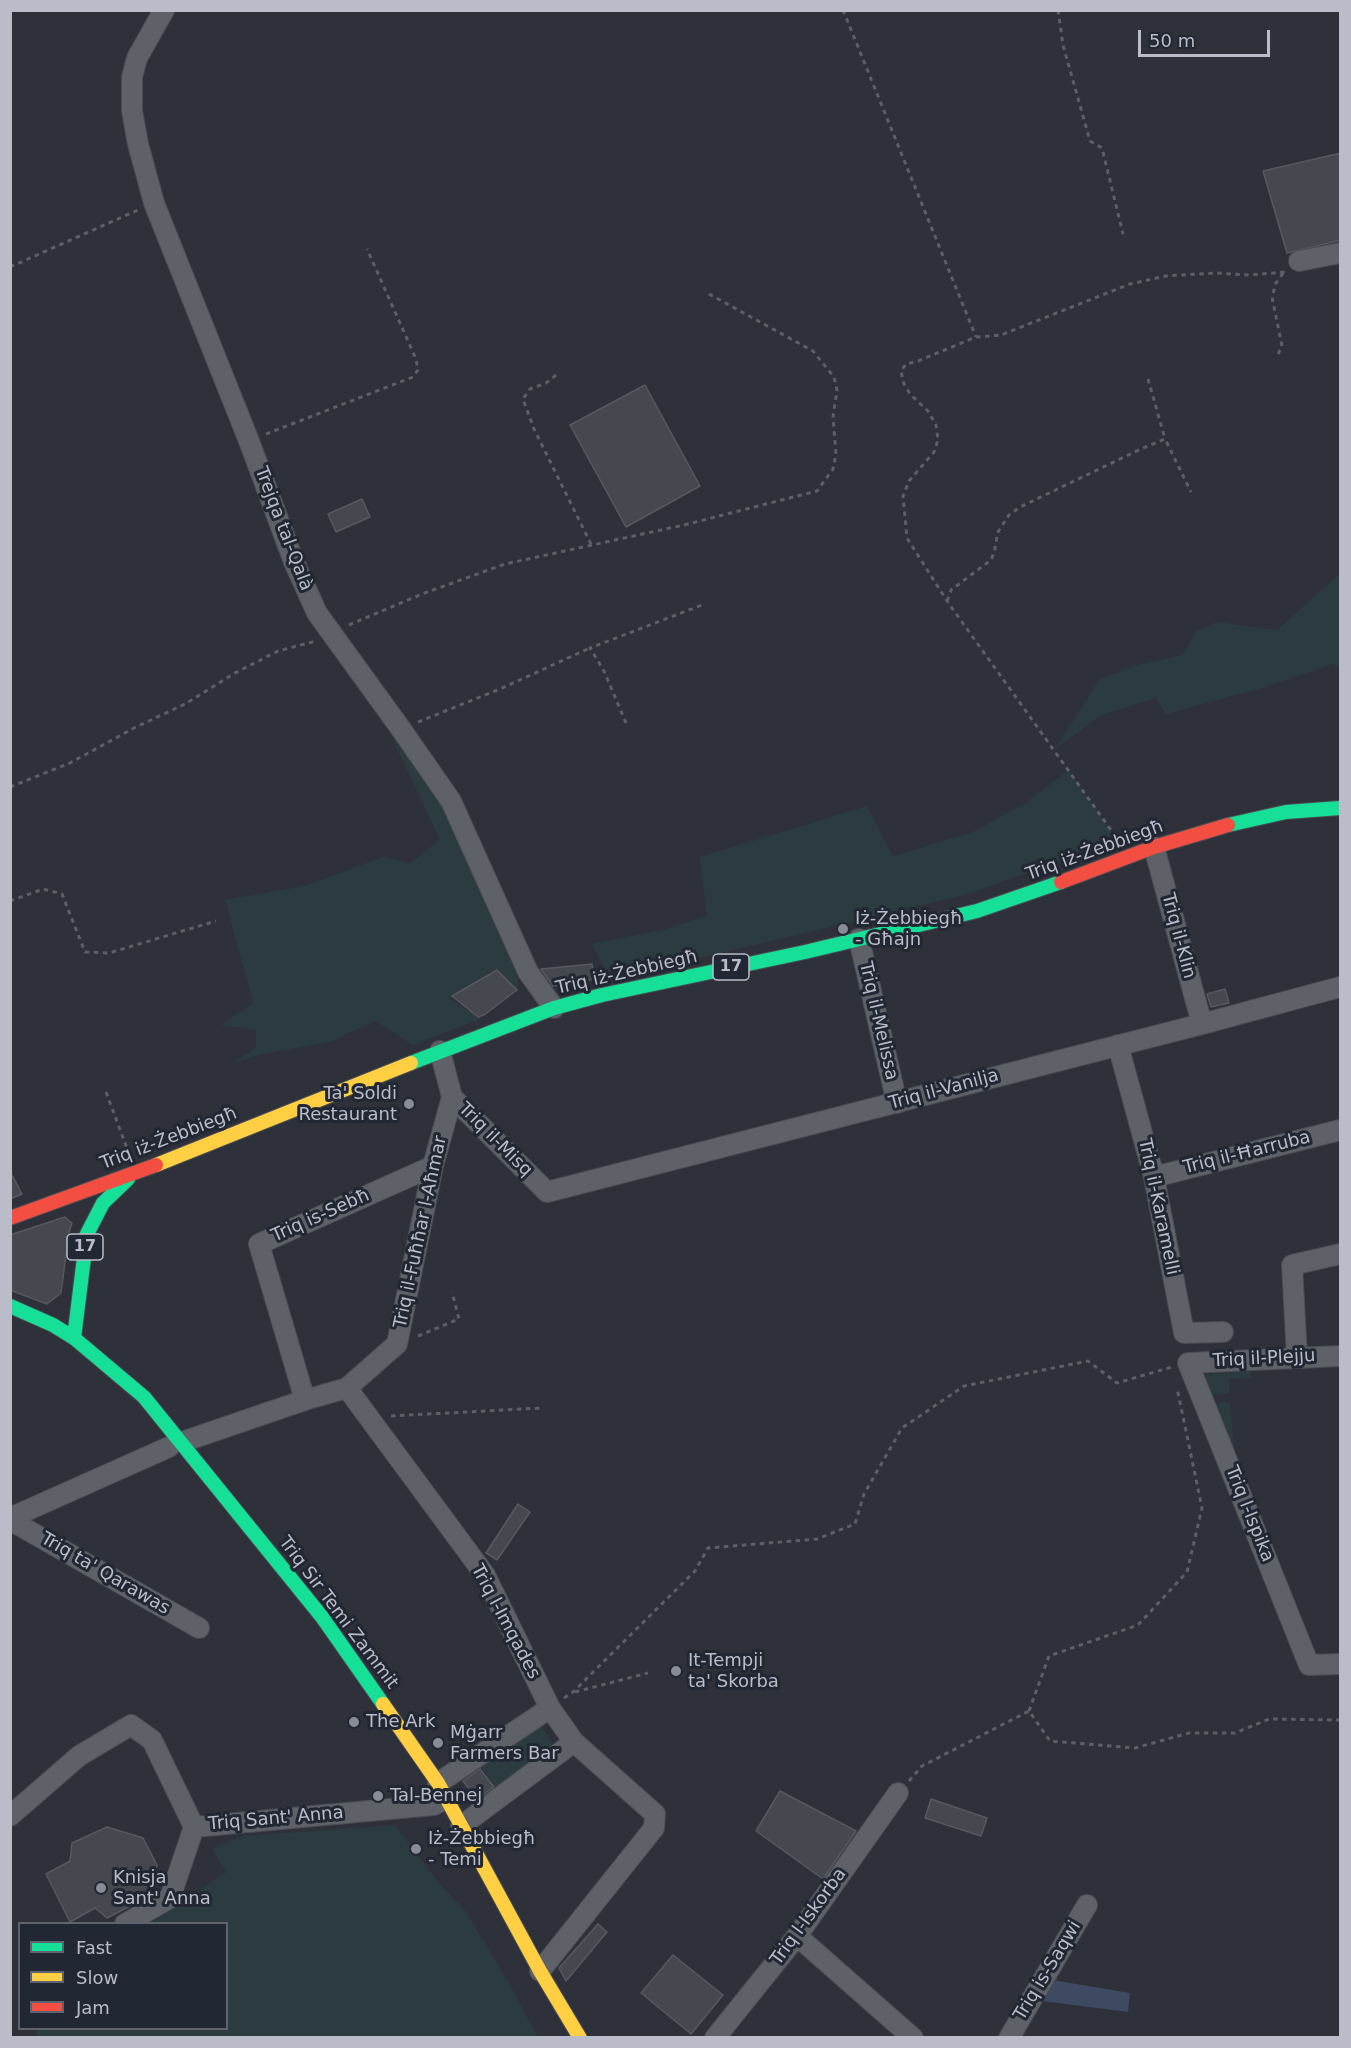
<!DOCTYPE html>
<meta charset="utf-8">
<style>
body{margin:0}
#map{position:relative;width:1351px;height:2048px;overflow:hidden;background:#2e313a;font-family:"DejaVu Sans",sans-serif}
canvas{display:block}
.frame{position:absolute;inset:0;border:12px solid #babdc9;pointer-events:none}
.legend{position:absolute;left:18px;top:1922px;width:210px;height:108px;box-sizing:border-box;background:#222734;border:2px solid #5f6370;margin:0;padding:8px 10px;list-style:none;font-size:18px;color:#babdc9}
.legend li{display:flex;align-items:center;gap:12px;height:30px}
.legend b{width:30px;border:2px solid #5f6370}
.scale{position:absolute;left:1138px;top:30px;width:132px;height:27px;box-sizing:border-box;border:3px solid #babdc9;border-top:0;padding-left:8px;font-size:18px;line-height:21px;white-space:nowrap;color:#babdc9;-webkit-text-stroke:4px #222734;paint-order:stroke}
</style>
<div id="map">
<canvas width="1351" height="2048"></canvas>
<div class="frame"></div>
<ul class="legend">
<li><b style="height:8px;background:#16e098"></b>Fast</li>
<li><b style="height:8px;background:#ffcf43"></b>Slow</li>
<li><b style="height:8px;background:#f24e42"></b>Jam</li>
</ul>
<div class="scale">50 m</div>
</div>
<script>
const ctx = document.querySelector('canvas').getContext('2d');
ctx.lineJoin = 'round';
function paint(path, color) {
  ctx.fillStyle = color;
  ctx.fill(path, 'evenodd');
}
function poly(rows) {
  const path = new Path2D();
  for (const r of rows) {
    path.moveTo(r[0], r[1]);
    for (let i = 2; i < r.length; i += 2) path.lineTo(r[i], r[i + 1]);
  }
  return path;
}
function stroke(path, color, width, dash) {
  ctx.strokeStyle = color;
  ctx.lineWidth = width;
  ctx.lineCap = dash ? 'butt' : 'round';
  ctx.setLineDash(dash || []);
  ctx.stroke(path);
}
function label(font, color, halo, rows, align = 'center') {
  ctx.font = font + ' "DejaVu Sans",sans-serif';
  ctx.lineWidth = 6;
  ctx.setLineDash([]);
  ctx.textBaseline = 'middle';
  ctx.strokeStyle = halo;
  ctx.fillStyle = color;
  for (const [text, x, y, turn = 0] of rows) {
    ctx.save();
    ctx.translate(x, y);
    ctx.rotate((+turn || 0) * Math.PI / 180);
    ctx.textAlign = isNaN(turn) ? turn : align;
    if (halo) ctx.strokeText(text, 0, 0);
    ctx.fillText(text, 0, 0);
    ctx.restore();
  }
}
const green = poly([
 [1340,574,1340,667,1333,664,1255,690,1166,714,1156,698,1100,716,1055,749,1099,680,1133,666,1183,655,1195,632,1217,622,1277,630],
 [392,738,431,785,458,833,519,969,517,990,496,969,449,998,481,1019,413,1045,376,1021,329,1042,263,1054,230,1064,256,1048,256,1030,221,1025,253,1003,225,900,304,886,383,857,410,863,440,840],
 [1069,770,1117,840,972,893,620,977,604,968,592,944,662,930,707,916,700,857,867,806,893,856,973,832,1024,804],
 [1250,1371,1251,1378,1229,1379,1229,1393,1208,1395,1200,1375],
 [1230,1402,1234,1453,1212,1403],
 [540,1724,555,1746,495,1787,481,1767],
 [395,1825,439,1883,464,1909,506,1978,538,2037,38,2037,37,2029,226,2028,226,1924,152,1923,226,1872,212,1849,243,1836]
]);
const water = poly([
 [1047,1979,1130,1993,1128,2012,1034,2000]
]);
const building = poly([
 [1341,153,1341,240,1287,253,1263,171,1341,153],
 [645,385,700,486,626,527,570,425,645,385],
 [362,499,370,517,336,532,328,514,362,499],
 [592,964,594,979,576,983,553,986,541,969,592,964],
 [497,970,517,990,484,1015,478,1017,452,996,497,970],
 [1225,989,1229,1003,1211,1007,1207,994,1225,989],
 [10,1171,22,1194,10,1199,10,1171],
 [65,1217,72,1223,69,1232,61,1293,47,1304,10,1290,10,1235,65,1217],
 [518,1504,530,1512,497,1560,486,1553,518,1504],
 [480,1769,494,1787,477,1799,463,1781,480,1769],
 [780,1791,856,1831,823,1879,756,1831,780,1791],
 [931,1799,987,1818,981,1836,925,1818,931,1799],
 [107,1827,143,1838,157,1865,147,1897,107,1918,95,1908,70,1922,46,1874,70,1861,72,1843,107,1827],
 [598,1924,607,1932,566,1981,559,1968,598,1924],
 [673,1955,723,1995,691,2034,641,1993,673,1955]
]);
const path = poly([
 [843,10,976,337],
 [1058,10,1063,45,1090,141,1102,148,1123,234],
 [10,267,138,210],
 [1278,354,1282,346,1272,297,1276,283,1284,272],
 [556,375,546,383,530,389,523,399,534,429,592,546],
 [1148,379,1165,439],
 [266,434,413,377,418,370,416,359,367,249],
 [947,601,951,590,991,560,994,553,998,532,1009,515,1020,507,1143,448,1165,439,1191,492],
 [349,625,422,594,505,564,684,525,817,491,833,469,836,454,833,417,837,390,834,377,813,351,709,294],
 [418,722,500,689,590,648],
 [626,723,604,671,590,648,702,605],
 [10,787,70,763,134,728,185,704,235,673,278,651,316,641],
 [1116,837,947,601,907,538,903,496,909,481,934,452,938,440,936,425,928,411,910,394,904,384,901,371,906,364,918,361,976,337,1001,335,1130,284,1166,276,1216,273,1249,275,1285,272],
 [10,901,43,889,62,894,85,952,109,953,216,921],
 [106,1092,128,1151],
 [418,1336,459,1319,452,1292],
 [391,1416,542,1408],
 [575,1692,648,1673],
 [564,1698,573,1692,695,1571,708,1548,817,1539,855,1524,864,1494,902,1428,964,1386,1088,1361,1117,1383,1172,1367],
 [1029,1711,1049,1656,1138,1625,1187,1572,1202,1508,1177,1388],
 [909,1781,922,1766,1029,1711,1050,1741,1135,1748,1189,1733,1235,1733,1269,1719,1340,1720]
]);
const street = poly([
 [164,10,137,58,132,77,132,111,138,144,154,203,249,441,294,562,317,613,401,729,451,801,528,972,554,1008],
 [1299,261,1340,253],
 [1154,847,1202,1024],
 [859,939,897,1103],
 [1118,1045,1154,1177,1184,1333,1223,1332],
 [440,1051,452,1097,547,1192,1202,1024,1340,987],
 [1154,1177,1340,1130],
 [1340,1356,1188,1363,1309,1665,1340,1664],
 [1297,1357,1292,1265,1340,1254],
 [347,1388,485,1575,550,1708,574,1742,655,1814,654,1828,540,1971],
 [305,1400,259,1244,433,1166],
 [182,1442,305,1400,347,1388,397,1344,433,1166,452,1097],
 [10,1518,169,1447],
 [10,1520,199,1628],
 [438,1783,550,1708],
 [10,1816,79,1756,131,1725,152,1740,194,1827],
 [461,1826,574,1742],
 [125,1924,170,1898,194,1827,434,1805,447,1798],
 [797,1936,913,2038],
 [715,2038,797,1936,898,1793],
 [1009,2038,1087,1905]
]);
const fast = poly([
 [1228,825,1286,812,1340,808],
 [411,1063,554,1008,602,995,805,952,977,911,1061,882],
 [10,1306,53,1325,74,1338,144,1397,322,1617,383,1704],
 [74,1338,87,1234,103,1203,128,1179]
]);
const slow = poly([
 [156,1165,411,1063],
 [383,1704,438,1783,540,1971,580,2038]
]);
const jam = poly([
 [1061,882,1154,847,1228,825],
 [10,1218,156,1165]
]);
const markers = [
 [843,929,6,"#898c97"],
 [409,1104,6,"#898c97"],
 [676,1671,6,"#898c97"],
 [354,1722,6,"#898c97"],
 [438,1743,6,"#898c97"],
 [378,1796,6,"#898c97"],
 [416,1849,6,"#898c97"],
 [101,1888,6,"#898c97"]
];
const shields = [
 [731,967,36],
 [85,1247,36]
];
const shieldNames = [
 ["17",731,967],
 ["17",85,1247]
];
const streetNames = [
 ["Trejqa tal-Qalà",283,529,69],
 ["Triq iż-Żebbiegħ",1095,851,-20],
 ["Triq il-Klin",1178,936,75],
 ["Triq iż-Żebbiegħ",627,973,-13],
 ["Triq il-Melissa",878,1021,77],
 ["Triq il-Vanilja",944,1090,-15],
 ["Triq iż-Żebbiegħ",169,1139,-21],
 ["Triq il-Misq",495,1140,45],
 ["Triq il-Ħarruba",1247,1153,-14],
 ["Triq il-Karamelli",1158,1207,78],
 ["Triq is-Sebħ",321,1216,-24],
 ["Triq il-Fuħħar l-Aħmar",421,1232,-78],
 ["Triq il-Plejju",1264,1359,-3],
 ["Triq l-Ispika",1249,1514,68],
 ["Triq ta' Qarawas",105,1574,30],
 ["Triq Sir Temi Zammit",338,1613,53],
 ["Triq l-Imqades",505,1622,62],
 ["Triq Sant' Anna",276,1819,-5],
 ["Triq l-Iskorba",809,1917,-54],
 ["Triq is-Saqwi",1048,1971,-59]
];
const poiNames = [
 ["Iż-Żebbiegħ",855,919],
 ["- Għajn",855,940],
 ["Ta' Soldi",397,1094,"right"],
 ["Restaurant",397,1115,"right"],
 ["It-Tempji",688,1661],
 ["ta' Skorba",688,1682],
 ["The Ark",366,1722],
 ["Mġarr",450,1733],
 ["Farmers Bar",450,1754],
 ["Tal-Bennej",390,1796],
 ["Iż-Żebbiegħ",428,1839],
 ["- Temi",428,1860],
 ["Knisja",113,1878],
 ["Sant' Anna",113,1899]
];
paint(green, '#2c3b40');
paint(water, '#3f4962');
paint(building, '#45484f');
stroke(building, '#575961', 1.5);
stroke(street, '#4a4c53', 22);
stroke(fast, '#4a4c53', 16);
stroke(slow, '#4a4c53', 16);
stroke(jam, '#4a4c53', 16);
stroke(path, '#5c5f65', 3, [4.5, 4.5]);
stroke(street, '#5e6168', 20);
stroke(fast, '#16e098', 14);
stroke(slow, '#ffcf43', 14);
stroke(jam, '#f24e42', 14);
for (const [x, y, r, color] of markers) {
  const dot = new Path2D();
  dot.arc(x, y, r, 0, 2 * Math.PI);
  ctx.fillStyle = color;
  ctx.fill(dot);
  stroke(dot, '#222734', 2);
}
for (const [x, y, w] of shields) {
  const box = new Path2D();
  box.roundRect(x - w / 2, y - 13, w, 26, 4.5);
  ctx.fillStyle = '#222734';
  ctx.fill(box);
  stroke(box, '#babdc9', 1.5);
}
label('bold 16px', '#babdc9', null, shieldNames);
label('18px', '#babdc9', '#222734', streetNames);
label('18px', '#babdc9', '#222734', poiNames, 'left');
</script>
